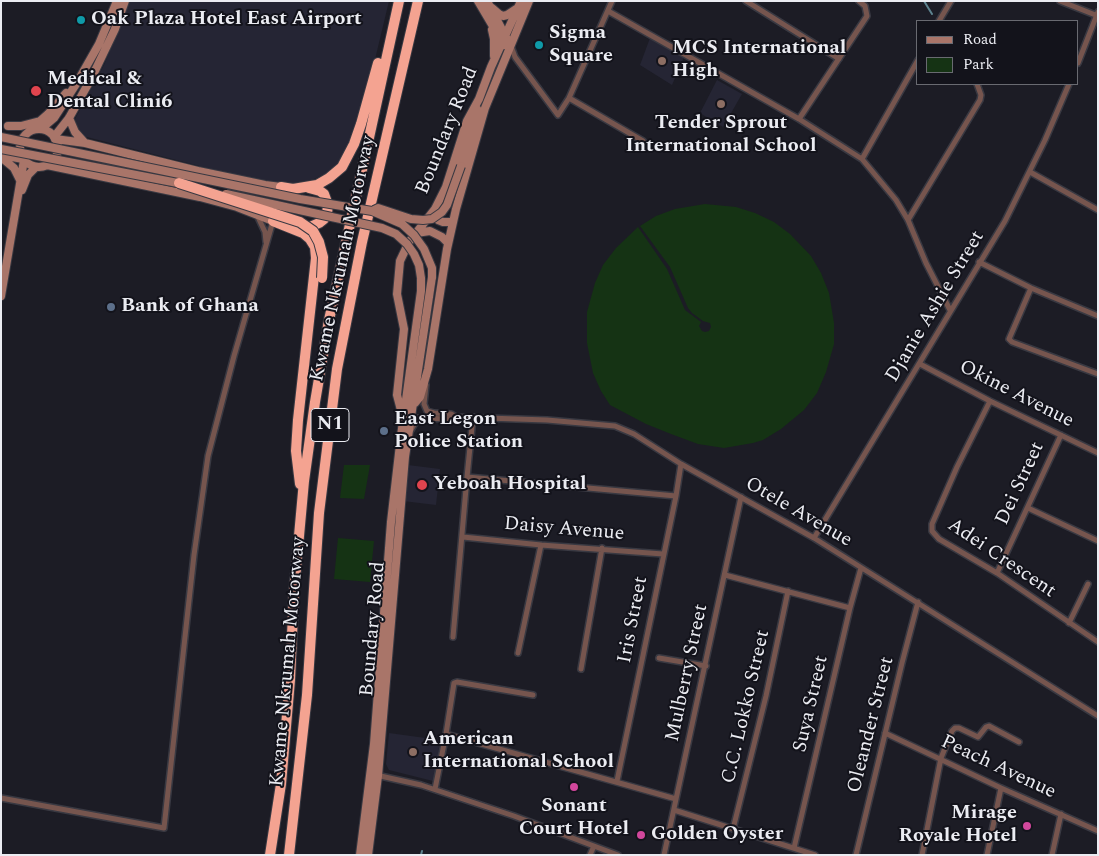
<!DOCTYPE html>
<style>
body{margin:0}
#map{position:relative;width:1099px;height:856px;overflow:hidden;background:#1c1c25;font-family:Spectral,serif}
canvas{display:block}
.frame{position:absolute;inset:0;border:2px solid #ebecf2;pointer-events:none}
.legend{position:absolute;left:916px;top:20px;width:162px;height:65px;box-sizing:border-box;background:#13131b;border:1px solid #696a71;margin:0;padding:6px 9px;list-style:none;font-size:15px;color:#ebecf2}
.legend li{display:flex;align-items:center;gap:10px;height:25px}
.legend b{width:25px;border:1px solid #696a71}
</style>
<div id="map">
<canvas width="1099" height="856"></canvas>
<div class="frame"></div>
<ul class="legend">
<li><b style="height:6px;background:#a97569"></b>Road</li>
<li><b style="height:14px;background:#153314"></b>Park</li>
</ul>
</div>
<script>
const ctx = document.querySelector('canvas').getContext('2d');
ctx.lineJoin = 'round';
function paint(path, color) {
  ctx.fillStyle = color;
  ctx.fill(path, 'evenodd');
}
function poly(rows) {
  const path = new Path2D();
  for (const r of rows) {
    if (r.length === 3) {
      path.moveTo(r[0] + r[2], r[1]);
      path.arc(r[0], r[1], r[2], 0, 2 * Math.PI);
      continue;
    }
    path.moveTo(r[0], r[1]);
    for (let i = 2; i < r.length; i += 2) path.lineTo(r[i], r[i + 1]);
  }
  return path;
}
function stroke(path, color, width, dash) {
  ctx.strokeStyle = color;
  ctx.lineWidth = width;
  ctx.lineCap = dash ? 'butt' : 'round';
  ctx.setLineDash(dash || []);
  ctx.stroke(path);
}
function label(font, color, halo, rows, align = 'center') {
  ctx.font = font + ' Spectral,serif';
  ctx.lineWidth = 4;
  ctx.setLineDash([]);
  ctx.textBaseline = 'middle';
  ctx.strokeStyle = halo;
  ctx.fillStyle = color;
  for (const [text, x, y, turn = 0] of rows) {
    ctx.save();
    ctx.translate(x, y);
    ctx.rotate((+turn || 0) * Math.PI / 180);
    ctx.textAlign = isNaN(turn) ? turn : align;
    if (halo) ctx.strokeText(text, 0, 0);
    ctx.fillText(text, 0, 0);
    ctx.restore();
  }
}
const built = poly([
 [130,1,389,1,360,122,348,155,335,169,312,180,289,184,269,182,215,170,79,135,75,119,104,65],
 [650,38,684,57,672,85,640,65],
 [717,80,742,94,723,127,700,113],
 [408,465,440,469,436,505,403,501],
 [389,733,440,740,435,779,433,781,389,770,386,764]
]);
const green = poly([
 [705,204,736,207,755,213,774,222,790,234,811,256,821,273,829,293,834,323,834,344,826,372,817,393,804,410,781,429,763,440,753,443,724,448,698,444,671,434,646,424,610,405,601,391,593,373,587,343,587,312,595,283,603,265,616,248,638,227,667,269,685,310,701,322,699,326,702,331,705,332,709,331,711,327,710,323,703,321,692,313,688,308,670,267,640,226,656,216,675,209],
 [344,465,370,465,364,499,340,498],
 [338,538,374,541,370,582,334,579]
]);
const stream = poly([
 [924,1,932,14],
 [421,855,422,851]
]);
const street = poly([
 [746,1,839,59],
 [1060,1,1098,16],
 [608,11,799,119,862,159,896,200,908,220,926,263,950,310],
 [939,21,951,1],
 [511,46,515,57,558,115,569,98,612,1],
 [1078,63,1098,12],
 [569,98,643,141],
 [799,119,867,16,865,6,859,1],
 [862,159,918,60],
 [1030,172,1098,210],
 [257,215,265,232,266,242],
 [908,220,980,100,981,95,977,84],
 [979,262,1031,288,1098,316],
 [1031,288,1009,339,1012,342,1098,374],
 [920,364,990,401,1098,453],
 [426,385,424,404,427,411,434,413,451,414,456,417],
 [990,401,957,467,932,524,932,531,939,539,997,573,1098,642],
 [411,430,418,418,450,419,456,417,547,420,615,426,634,434,681,464,814,538,1098,716],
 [467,477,676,496],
 [1028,508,1098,541],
 [463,537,541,545,663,554],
 [814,538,1005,221,1045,140,1069,84],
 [997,573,1061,435],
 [725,575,850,608],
 [1069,623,1088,584],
 [453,637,467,477,473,417],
 [518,653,541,545],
 [659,658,706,666],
 [581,669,602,548],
 [885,733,1001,788,1098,831],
 [446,734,676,799],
 [376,775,421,785,514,816,618,855],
 [617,781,676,496,681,464],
 [435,789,446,734,454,683,457,682,533,695],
 [1,798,164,828,194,555,208,456,234,356,273,221],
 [674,810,815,855],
 [733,829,766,696,788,591],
 [794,848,850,608,861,568],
 [590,855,594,846],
 [664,855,741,497],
 [856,855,902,663,918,602],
 [922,855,941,758,952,731,955,728,959,728,978,737,986,727,989,726,1019,742],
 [987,855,1001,788],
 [1052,855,1061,814]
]);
const secondary = poly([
 [478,1,504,45],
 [487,1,507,39],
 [492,8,499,14,503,16,507,15,516,9],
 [492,30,494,39,494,56],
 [69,118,75,132,84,142],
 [8,126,21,126,40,121,48,114,66,93],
 [41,129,54,118,78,81,99,44,117,1],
 [39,148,19],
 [54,137,69,118,92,77,115,29,125,1],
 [55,139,85,143,198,171,265,185,281,187],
 [1,155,23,159],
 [1,157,14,168,20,180],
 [47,165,200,197,237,207,273,221],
 [461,166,477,109],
 [22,190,28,175,36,167],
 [435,211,438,220,443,222,453,222],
 [416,233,430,231,442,237,448,243],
 [1,296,24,160],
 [415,403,420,397,428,369,447,249,456,209,485,108,529,1],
 [402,414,397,395,404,329,397,294,400,261,409,242,435,209,446,187,467,121,479,99,491,67,521,1],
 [360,855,374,744,391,522,401,436,421,291,421,278],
 [368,855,378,776,405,457,432,277]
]);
const highway = poly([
 [281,187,293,189,317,185,329,178,342,167,354,144,361,124,378,63],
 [273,221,303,233,310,239,315,247,316,258,298,420,296,451,300,484],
 [303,227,310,227,319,223,324,219,327,213,328,205,324,194,320,191,309,188],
 [270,855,281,784,290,680,294,591,304,481,315,402,329,320,399,1],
 [289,855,307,695,319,513,337,369,362,242,418,1]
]);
const secondaryBridge = poly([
 [1,137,300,199,372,211,402,224,414,235,424,249,432,268,432,277],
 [1,149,183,184],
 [226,194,382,228,396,234,407,244,414,254,419,265,421,278],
 [374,210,378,208,411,219,423,220,432,219,442,212,447,205,461,166]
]);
const highwayBridge = poly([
 [179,183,300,222,313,231,319,242,323,257,322,278]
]);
const markers = [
 [81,20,5,"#0f9aa8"],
 [539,45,5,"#0f9aa8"],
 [662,61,5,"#8d6e63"],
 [36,91,6,"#e0444e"],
 [721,104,5,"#8d6e63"],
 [111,307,5,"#5c6f8a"],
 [384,431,5,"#5c6f8a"],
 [422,485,6,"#e0444e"],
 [413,752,5,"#8d6e63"],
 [574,787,5,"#d1479c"],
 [1027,826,5,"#d1479c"],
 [641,835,5,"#d1479c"]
];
const shields = [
 [330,425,38]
];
const shieldNames = [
 ["N1",330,425]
];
const poiNames = [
 ["Oak Plaza Hotel East Airport",91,20],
 ["Sigma",549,34],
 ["Square",549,57],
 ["MCS International",672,49],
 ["High",672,72],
 ["Medical &",47,80],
 ["Dental Clini6",47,103],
 ["Tender Sprout",721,124,"center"],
 ["International School",721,147,"center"],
 ["Bank of Ghana",121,307],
 ["East Legon",394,420],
 ["Police Station",394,443],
 ["Yeboah Hospital",433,485],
 ["American",423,740],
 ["International School",423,763],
 ["Sonant",574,807,"center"],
 ["Court Hotel",574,830,"center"],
 ["Mirage",1017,814,"right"],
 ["Royale Hotel",1017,837,"right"],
 ["Golden Oyster",651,835]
];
const streetNames = [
 ["Boundary Road",448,131,-68],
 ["Kwame Nkrumah Motorway",344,259,-78],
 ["Djanie Ashie Street",936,307,-59],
 ["Okine Avenue",1016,395,27],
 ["Dei Street",1021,484,-65],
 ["Otele Avenue",798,513,30],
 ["Daisy Avenue",564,530,5],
 ["Adei Crescent",1001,559,34],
 ["Iris Street",634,620,-79],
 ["Boundary Road",374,629,-85],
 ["Kwame Nkrumah Motorway",289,662,-85],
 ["Mulberry Street",688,673,-78],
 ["Suya Street",812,704,-77],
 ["C.C. Lokko Street",747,707,-77],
 ["Oleander Street",872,725,-76],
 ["Peach Avenue",998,768,25]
];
paint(built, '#252534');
paint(green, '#153314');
stroke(stream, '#5d838f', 2);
stroke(street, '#393942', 8);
stroke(secondary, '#393942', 10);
stroke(highway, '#393942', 12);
stroke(street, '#76554e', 5);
stroke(secondary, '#a97569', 8);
stroke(highway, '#f4a391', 10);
stroke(secondaryBridge, '#393942', 10, []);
stroke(highwayBridge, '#393942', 12, []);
stroke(secondaryBridge, '#a97569', 8);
stroke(highwayBridge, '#f4a391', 10);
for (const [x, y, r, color] of markers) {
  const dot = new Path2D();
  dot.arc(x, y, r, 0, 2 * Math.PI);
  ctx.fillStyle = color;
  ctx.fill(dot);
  stroke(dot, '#13131b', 2);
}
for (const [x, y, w] of shields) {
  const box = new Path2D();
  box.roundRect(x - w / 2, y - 16.5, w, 33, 4);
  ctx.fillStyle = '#13131b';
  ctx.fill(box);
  stroke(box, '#ebecf2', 1);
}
label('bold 19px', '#ebecf2', null, shieldNames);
label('bold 20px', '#ebecf2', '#13131b', poiNames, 'left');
label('20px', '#ebecf2', '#13131b', streetNames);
</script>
